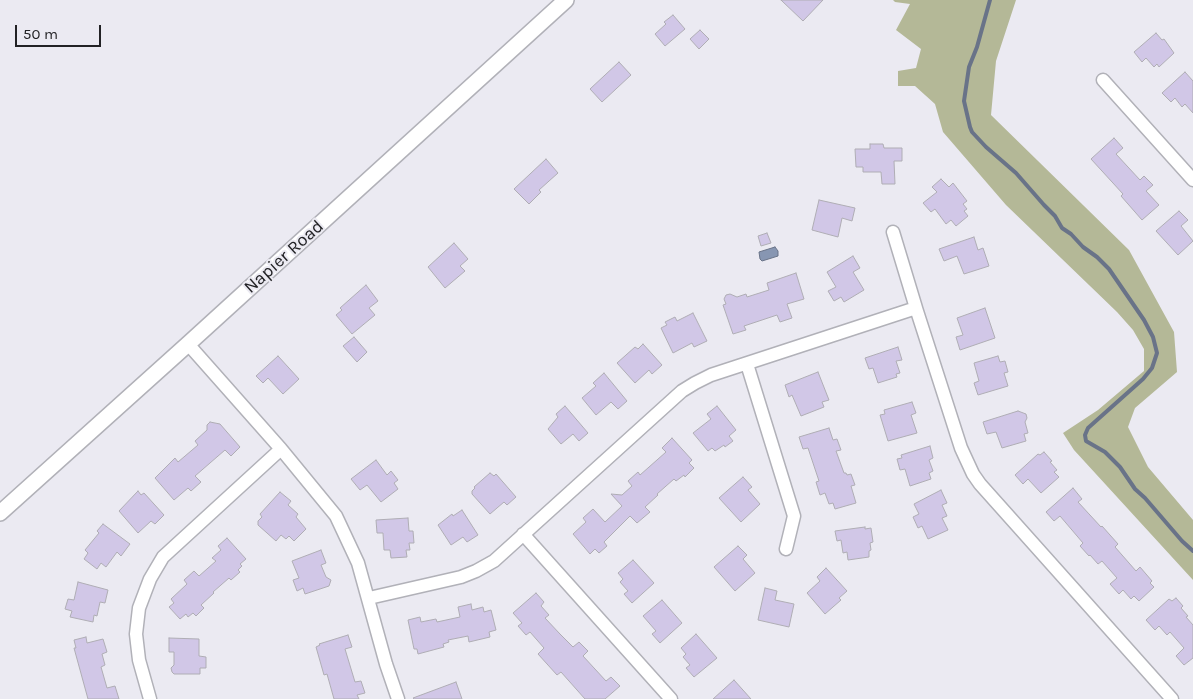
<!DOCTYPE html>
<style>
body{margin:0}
#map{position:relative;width:1193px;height:699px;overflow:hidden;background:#ebeaf2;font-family:Karla,sans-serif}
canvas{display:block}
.scale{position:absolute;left:15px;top:25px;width:86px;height:22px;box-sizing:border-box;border:2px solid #222225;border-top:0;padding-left:6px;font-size:15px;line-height:18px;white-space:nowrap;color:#222225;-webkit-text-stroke:4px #ebeaf2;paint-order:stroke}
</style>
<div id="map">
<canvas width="1193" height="699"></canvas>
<div class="scale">50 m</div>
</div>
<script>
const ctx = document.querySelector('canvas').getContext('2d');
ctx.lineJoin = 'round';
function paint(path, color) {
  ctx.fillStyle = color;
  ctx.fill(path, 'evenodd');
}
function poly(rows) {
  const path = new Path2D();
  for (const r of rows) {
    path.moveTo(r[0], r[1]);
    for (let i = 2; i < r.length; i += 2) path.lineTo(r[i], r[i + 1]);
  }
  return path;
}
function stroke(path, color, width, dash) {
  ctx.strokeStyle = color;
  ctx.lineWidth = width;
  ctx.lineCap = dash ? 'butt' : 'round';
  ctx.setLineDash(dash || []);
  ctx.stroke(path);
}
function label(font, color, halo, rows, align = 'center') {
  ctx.font = font + ' Karla,sans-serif';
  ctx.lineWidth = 4;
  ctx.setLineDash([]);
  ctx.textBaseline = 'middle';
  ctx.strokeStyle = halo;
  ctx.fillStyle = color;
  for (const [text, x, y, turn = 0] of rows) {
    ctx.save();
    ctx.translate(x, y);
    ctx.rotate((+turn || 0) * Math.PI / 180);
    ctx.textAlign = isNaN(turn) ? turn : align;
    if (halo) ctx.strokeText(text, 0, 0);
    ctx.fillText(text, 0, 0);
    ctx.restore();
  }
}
const forest = poly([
 [893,0,1016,0,996,61,991,115,1129,250,1174,332,1177,372,1135,408,1128,427,1148,467,1193,520,1193,580,1074,450,1063,433,1098,410,1144,371,1144,349,1133,330,1117,312,1006,205,943,132,935,104,915,86,898,86,898,71,916,68,921,49,896,30,910,4,895,2]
]);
const water = poly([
 [775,247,778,251,778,256,762,261,760,259,759,252,775,247]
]);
const stream = poly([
 [990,0,977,47,969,67,964,101,970,127,972,132,986,147,1016,173,1044,205,1055,216,1062,228,1071,234,1083,247,1097,257,1109,269,1144,320,1153,337,1157,353,1152,368,1143,379,1088,428,1085,435,1086,441,1105,452,1120,467,1135,489,1145,498,1182,541,1193,551]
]);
const building = poly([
 [781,0,823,0,803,21,781,0],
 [673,15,685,29,665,46,655,34,666,24,664,22,673,15],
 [700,30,709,39,699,49,690,39,700,30],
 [1156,33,1162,40,1164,39,1174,53,1159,67,1157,64,1154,67,1146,58,1142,62,1134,52,1156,33],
 [619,62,631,75,602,102,590,89,619,62],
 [1185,72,1193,81,1193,113,1185,104,1182,107,1175,98,1171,102,1162,93,1185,72],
 [1114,138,1123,148,1116,154,1140,180,1144,176,1153,185,1146,191,1159,205,1142,220,1121,196,1123,194,1091,159,1114,138],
 [870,144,883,144,884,148,902,148,902,161,894,161,895,184,882,184,881,172,863,172,863,167,856,167,855,149,870,149,870,144],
 [546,159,558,173,539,190,541,192,529,204,514,189,546,159],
 [941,179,949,187,953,183,967,201,963,204,967,209,964,211,968,216,956,226,951,220,946,224,935,209,931,212,923,203,937,192,932,187,941,179],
 [819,200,855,208,852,221,842,218,838,237,812,230,819,200],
 [1179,211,1188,220,1181,226,1193,241,1178,255,1156,231,1179,211],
 [767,233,771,243,761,246,758,236,767,233],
 [974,237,978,250,983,248,989,266,964,274,957,256,944,261,939,249,974,237],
 [454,243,468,259,460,266,465,271,445,288,428,267,454,243],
 [853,256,860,268,853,272,864,290,844,302,841,297,834,301,828,291,836,287,827,272,853,256],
 [796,273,804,299,787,304,792,318,780,322,777,315,744,326,746,330,733,334,723,305,726,304,724,299,726,295,730,294,737,297,746,294,747,297,769,290,767,283,796,273],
 [366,285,378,301,369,308,375,315,352,334,336,315,342,310,340,308,366,285],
 [985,308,995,338,960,350,956,337,963,335,957,318,985,308],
 [693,313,707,341,694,347,692,343,673,353,661,328,667,325,665,322,675,317,677,321,693,313],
 [354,337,367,352,357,362,343,346,354,337],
 [643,344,662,365,652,374,649,370,635,383,617,363,635,347,638,349,643,344],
 [898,347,902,360,896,361,900,373,896,374,897,377,878,383,873,368,869,369,865,358,898,347],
 [278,356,299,379,283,394,268,378,263,383,256,376,278,356],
 [998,356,1000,362,1005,361,1008,372,1004,373,1008,386,978,395,974,383,979,381,974,363,998,356],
 [818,372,829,400,822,402,824,407,801,416,792,395,789,397,785,385,818,372],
 [604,373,627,401,618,409,611,402,596,415,582,398,596,386,593,383,604,373],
 [912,402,916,413,911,415,917,433,888,441,880,415,885,414,884,410,912,402],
 [565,406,588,433,579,441,573,434,561,444,548,429,558,417,556,414,565,406],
 [717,406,736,430,729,436,733,441,725,447,724,445,715,451,712,448,708,451,693,433,711,419,707,414,717,406],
 [1018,411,1026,414,1027,418,1025,422,1028,433,1024,434,1026,441,1002,448,996,432,987,434,983,422,1018,411],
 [210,422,220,424,240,447,231,456,225,450,195,476,201,482,191,491,188,488,174,500,155,478,175,458,178,462,198,445,195,441,207,430,207,425,210,422],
 [829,428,833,440,837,439,841,450,836,451,844,473,846,473,847,475,851,474,855,485,851,486,856,503,835,509,833,503,829,504,825,493,820,495,816,482,819,481,808,448,803,449,799,437,829,428],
 [672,438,692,460,689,463,694,468,685,477,684,475,676,481,674,479,657,494,658,495,645,507,650,512,637,523,630,516,604,542,607,546,599,553,595,549,590,554,573,534,586,522,583,518,593,509,605,522,622,506,611,494,622,495,632,486,628,481,638,472,640,475,666,452,662,448,672,438],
 [930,446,933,458,929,460,933,471,929,473,931,479,910,486,905,469,900,470,897,459,902,458,901,455,930,446],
 [1044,452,1052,461,1050,462,1057,470,1054,472,1059,477,1041,493,1028,479,1023,484,1015,475,1038,454,1040,455,1044,452],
 [376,460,387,475,391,471,398,480,394,483,398,489,381,502,367,485,360,490,351,479,376,460],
 [490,473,494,476,496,474,516,497,507,505,504,502,490,514,472,494,472,491,475,488,474,487,490,473],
 [743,477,752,487,748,490,760,504,741,522,719,498,743,477],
 [1073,488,1082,499,1078,502,1101,527,1102,526,1118,544,1115,547,1136,571,1140,567,1152,581,1150,583,1154,587,1139,601,1134,596,1131,599,1123,590,1119,594,1110,584,1117,578,1102,561,1098,564,1090,555,1089,556,1080,546,1083,543,1060,516,1054,521,1046,512,1073,488],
 [941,490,947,503,942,505,947,516,942,518,948,530,928,539,922,526,918,528,913,517,919,514,914,504,941,490],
 [138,491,141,495,144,493,164,515,155,524,151,521,138,533,119,511,138,491],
 [280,492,291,501,288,505,298,514,296,517,306,529,294,541,289,536,286,539,281,535,276,541,258,525,258,521,262,517,260,514,280,492],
 [462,510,478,535,467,542,463,537,451,545,438,525,452,514,453,516,462,510],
 [408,518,409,531,413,531,414,543,409,543,410,550,406,550,407,557,391,558,390,550,384,550,383,533,377,533,376,520,408,518],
 [103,524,130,544,121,556,117,552,106,567,101,563,97,569,84,559,88,553,85,550,99,533,97,531,103,524],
 [865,527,865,529,871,528,873,542,870,543,871,550,869,551,869,557,848,560,847,552,843,553,841,540,837,541,835,531,865,527],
 [227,538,246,559,240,564,242,566,238,570,240,572,231,580,229,578,213,592,214,593,201,605,204,608,196,616,193,613,188,617,186,614,180,619,169,607,174,603,171,599,187,584,184,580,194,571,199,576,216,561,212,558,221,550,218,546,227,538],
 [738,546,747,555,743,559,755,573,735,591,714,567,738,546],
 [321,550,326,563,321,565,326,577,331,580,329,586,305,594,303,588,297,591,293,580,299,578,292,561,321,550],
 [633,560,654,583,632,603,624,594,628,591,620,582,623,579,618,573,633,560],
 [826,568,847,591,839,598,841,600,825,614,807,593,820,581,817,577,826,568],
 [78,582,108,590,105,603,100,602,97,616,94,615,93,622,70,617,72,611,65,609,68,599,74,600,78,582],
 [765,588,777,591,775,600,794,604,789,627,758,620,765,588],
 [536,593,544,602,541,606,549,615,545,618,560,634,573,647,579,642,588,651,583,656,606,681,611,677,620,686,605,699,585,699,561,672,557,675,538,654,544,648,530,632,526,635,518,626,522,623,513,613,536,593],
 [1176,598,1183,606,1181,608,1188,616,1186,617,1193,625,1193,658,1184,665,1176,656,1184,648,1170,632,1167,635,1159,626,1155,630,1146,620,1169,599,1172,601,1176,598],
 [662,600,682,623,660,643,652,634,656,631,643,616,662,600],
 [471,604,472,610,483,607,484,612,491,610,496,630,489,632,490,637,469,642,468,636,448,640,449,642,443,644,444,647,418,654,417,649,414,649,408,620,420,617,421,622,436,619,437,622,460,617,458,607,471,604],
 [696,634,717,658,694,677,686,668,690,665,683,657,686,654,681,648,696,634],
 [348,635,352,647,345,649,355,682,361,681,365,693,357,695,359,699,334,699,327,674,324,675,316,647,320,645,319,644,348,635],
 [86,637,87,643,103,639,107,652,102,654,105,665,101,667,107,688,115,686,119,699,88,699,74,648,76,648,74,640,86,637],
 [169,638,199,639,199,656,206,657,206,668,200,668,200,674,174,674,172,672,171,668,174,665,174,652,169,652,169,638],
 [734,680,751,699,713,699,734,680],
 [456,682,462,699,414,699,413,698,456,682]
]);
const minor = poly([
 [1103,80,1193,180],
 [893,232,916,308],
 [188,344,281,449,336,516,358,563,386,664,398,699],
 [747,364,794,516,786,549],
 [523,534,671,699],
 [369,598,461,577,476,571,494,561,682,391,695,383,711,375,916,308,961,448,973,474,980,484,1172,699],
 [150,699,139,660,136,634,139,608,150,579,163,557,281,449]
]);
const tertiary = poly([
 [0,513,188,344,566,0]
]);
const streetNames = [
 ["Napier Road",284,257,-42]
];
paint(forest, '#b4b897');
paint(water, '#8796b2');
stroke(water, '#697388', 1);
stroke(stream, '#697388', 4);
paint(building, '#d1c7e7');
stroke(building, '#afadb4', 1);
stroke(minor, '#b1b1b8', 15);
stroke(tertiary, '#b1b1b8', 18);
stroke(minor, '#fff', 12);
stroke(tertiary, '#fff', 15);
label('18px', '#222225', '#ebeaf2', streetNames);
</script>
